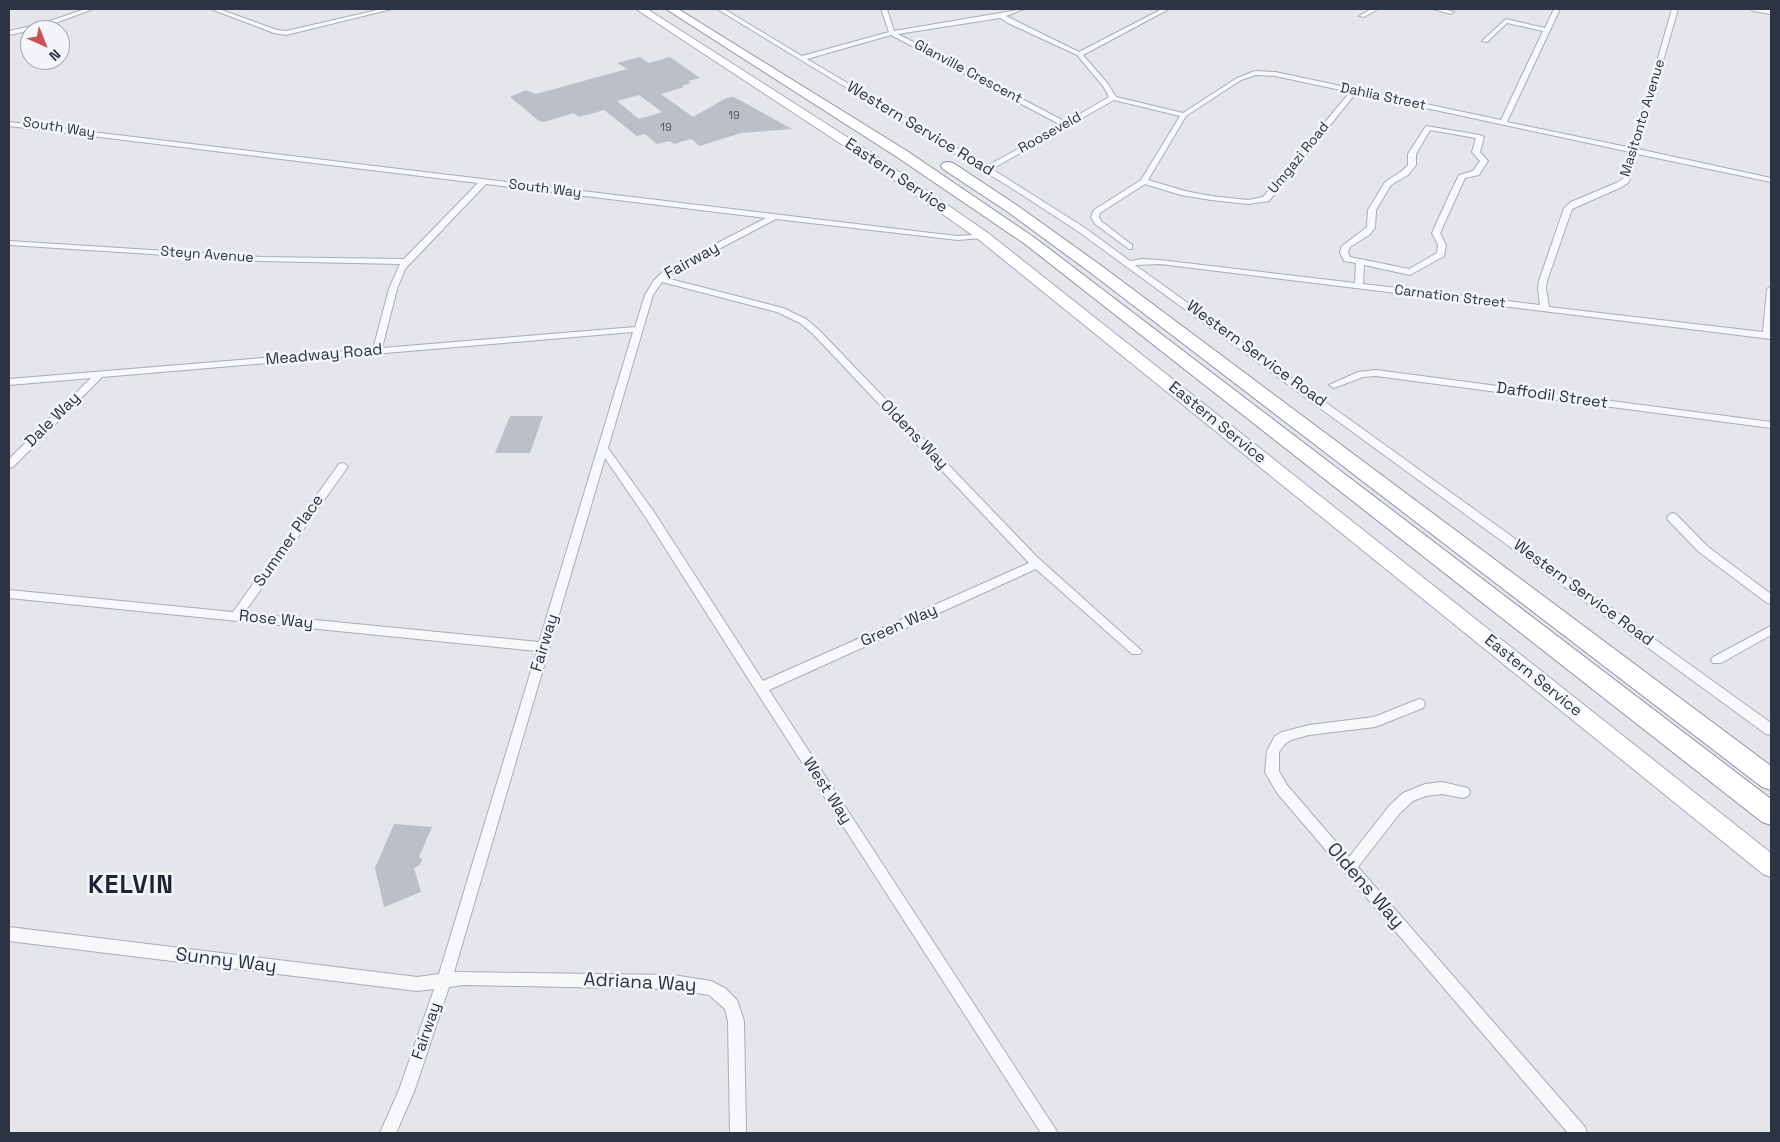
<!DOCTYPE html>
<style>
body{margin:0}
#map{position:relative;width:1780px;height:1142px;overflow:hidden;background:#e4e6eb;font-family:"Space Grotesk",sans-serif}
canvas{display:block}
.frame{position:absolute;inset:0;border:10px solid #2c3343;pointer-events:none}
.north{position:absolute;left:20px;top:20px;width:50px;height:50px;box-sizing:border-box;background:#f4f5f9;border:1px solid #a4a7b0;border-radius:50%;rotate:136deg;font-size:14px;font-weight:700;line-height:20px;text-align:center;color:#2c3343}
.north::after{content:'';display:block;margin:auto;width:18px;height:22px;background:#ca5058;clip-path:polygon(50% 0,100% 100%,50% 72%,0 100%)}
</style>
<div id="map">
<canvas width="1780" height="1142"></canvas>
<div class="frame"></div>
<div class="north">N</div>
</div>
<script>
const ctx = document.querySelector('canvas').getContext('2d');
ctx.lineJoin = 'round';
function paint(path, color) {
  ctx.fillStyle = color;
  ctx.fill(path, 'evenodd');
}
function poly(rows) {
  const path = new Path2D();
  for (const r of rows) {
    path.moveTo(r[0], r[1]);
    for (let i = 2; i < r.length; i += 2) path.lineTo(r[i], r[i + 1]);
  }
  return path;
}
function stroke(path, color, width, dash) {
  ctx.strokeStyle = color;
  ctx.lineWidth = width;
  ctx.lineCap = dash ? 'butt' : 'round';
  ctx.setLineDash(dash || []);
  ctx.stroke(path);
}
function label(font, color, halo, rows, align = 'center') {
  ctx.font = font + ' "Space Grotesk",sans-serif';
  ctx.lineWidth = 5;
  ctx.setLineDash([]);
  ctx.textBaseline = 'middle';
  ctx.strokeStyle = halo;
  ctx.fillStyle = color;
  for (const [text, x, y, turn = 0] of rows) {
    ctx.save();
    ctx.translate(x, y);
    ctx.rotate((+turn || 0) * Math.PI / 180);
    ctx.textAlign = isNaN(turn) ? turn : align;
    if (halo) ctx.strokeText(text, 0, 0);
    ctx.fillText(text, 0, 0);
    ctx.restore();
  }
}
const building = poly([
 [640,57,649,63,670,57,700,78,688,81,691,83,682,86,684,87,661,94,693,117,726,98,734,97,792,129,741,133,700,146,691,139,674,144,670,141,657,144,645,134,637,136,604,110,579,117,574,113,544,122,539,121,510,97,526,90,536,94,627,69,617,63],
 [639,95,662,112,639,119,617,101],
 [510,416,543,416,530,453,495,453],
 [394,824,432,827,419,857,422,859,420,865,414,868,421,892,384,907,375,868]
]);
const minor = poly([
 [85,9,93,9,45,27,9,35,9,31,41,24,85,9],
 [211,9,219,9,277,30,286,31,382,9,392,9,286,35,274,33,211,9],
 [717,9,724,9,802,56,889,32,881,9,887,9,894,31,1024,9,1006,16,1079,52,1162,9,1169,9,1083,55,1108,84,1116,97,1183,113,1237,78,1255,71,1275,72,1501,120,1543,31,1507,23,1487,42,1482,41,1506,19,1545,28,1554,9,1560,9,1507,122,1632,148,1672,9,1678,9,1638,149,1771,178,1771,182,1637,154,1629,182,1622,187,1572,209,1547,281,1546,289,1549,307,1763,332,1767,289,1771,286,1771,339,1160,264,1135,265,1771,723,1771,735,1766,734,1079,232,1013,189,717,9],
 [1000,18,1008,23,1077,55,1103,86,1109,97,1066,122,898,34,1000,18],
 [891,35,1061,125,987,166,807,59,891,35],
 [1256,75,1275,76,1350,92,1263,197,1248,200,1211,196,1185,191,1148,180,1186,116,1241,80,1256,75],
 [1356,93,1630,152,1623,179,1616,183,1571,202,1564,208,1539,281,1538,289,1540,305,1363,284,1364,265,1410,275,1444,256,1446,245,1440,233,1465,178,1479,175,1488,161,1480,152,1484,137,1480,135,1426,126,1408,154,1408,165,1402,171,1385,182,1368,210,1367,227,1342,246,1340,252,1344,261,1356,263,1355,283,1160,260,1142,259,1130,261,1085,228,992,169,1114,100,1180,116,1141,180,1094,210,1091,217,1095,224,1129,249,1132,249,1132,245,1101,221,1099,217,1100,213,1145,184,1181,195,1211,200,1248,204,1269,201,1356,93],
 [1430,130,1476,138,1472,152,1480,161,1473,171,1459,175,1452,189,1432,233,1438,245,1437,253,1409,269,1350,257,1348,252,1350,247,1369,235,1375,228,1376,210,1391,185,1408,175,1416,165,1416,154,1430,130],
 [1371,9,1378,9,1364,17,1359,16,1371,9],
 [1433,9,1444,9,1454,12,1451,14,1433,9],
 [1750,9,1771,10,1771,14,1753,11,1750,9],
 [9,122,931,233,958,236,986,234,987,236,983,238,958,240,776,219,671,274,666,278,783,308,806,319,820,331,1037,557,1142,651,1140,654,1132,654,1036,569,769,690,1058,1133,1041,1133,756,691,646,518,605,458,454,972,673,975,711,981,725,988,737,1000,744,1021,746,1133,730,1133,728,1021,725,1009,709,995,673,989,464,985,449,987,414,1092,396,1133,380,1133,399,1090,434,989,417,991,9,941,9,927,417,977,439,974,537,651,9,598,9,590,233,612,339,464,343,463,348,466,347,468,244,613,539,642,633,332,102,377,13,467,9,468,9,459,91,378,9,385,9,379,373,349,389,289,400,264,262,261,9,245,9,241,262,257,404,259,478,183,9,126,9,122],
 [486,184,766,218,665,270,654,280,645,295,635,327,382,348,397,289,405,269,486,184],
 [662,282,777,312,800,323,814,335,1029,563,763,681,654,512,608,448,653,295,662,282],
 [1376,370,1771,422,1771,428,1376,376,1363,377,1334,388,1329,385,1358,372,1376,370],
 [1672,513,1676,514,1707,546,1771,594,1771,604,1767,603,1699,552,1668,520,1667,517,1672,513],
 [1771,626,1771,635,1721,663,1713,663,1711,660,1713,657,1771,626],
 [1419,699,1423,700,1425,704,1423,708,1375,727,1309,735,1291,740,1285,744,1279,752,1279,771,1287,785,1349,857,1390,805,1403,793,1425,784,1442,782,1468,788,1470,792,1468,796,1463,798,1442,794,1426,796,1413,801,1400,813,1358,867,1585,1127,1587,1133,1568,1133,1277,793,1265,772,1267,751,1275,736,1282,732,1309,725,1374,717,1419,699]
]);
const primary = poly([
 [636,9,647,9,875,155,988,233,1771,853,1771,877,1763,874,978,239,867,161,636,9]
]);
const motorway = poly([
 [666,9,678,9,907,151,1035,238,1771,799,1771,825,1762,822,1025,244,897,157,666,9],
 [948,162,953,163,1018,206,1103,267,1771,766,1771,790,1762,787,1091,273,1008,212,943,169,941,166,943,163,948,162]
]);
const farNumbernames = [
 ["19",734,116],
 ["19",666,128]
];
const farStreetnames = [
 ["Glanville Crescent",968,72,28],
 ["Dahlia Street",1383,97,12],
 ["Masitonto Avenue",1643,118,-73],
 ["South Way",59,128,9],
 ["Rooseveld",1050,133,-29],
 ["Umgazi Road",1299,158,-51],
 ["South Way",545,189,7],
 ["Steyn Avenue",207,255,4],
 ["Carnation Street",1450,297,7]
];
const streetNames = [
 ["Western Service Road",920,129,31],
 ["Eastern Service",896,176,34],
 ["Fairway",692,261,-29],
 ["Western Service Road",1256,354,36],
 ["Meadway Road",324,355,-5],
 ["Daffodil Street",1552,396,8],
 ["Dale Way",53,420,-45],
 ["Eastern Service",1217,423,39],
 ["Oldens Way",914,435,46],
 ["Summer Place",289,541,-55],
 ["Western Service Road",1583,593,36],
 ["Rose Way",276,620,6],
 ["Green Way",899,626,-24],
 ["Fairway",545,643,-73],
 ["Eastern Service",1533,676,39],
 ["West Way",827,791,57],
 ["Fairway",427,1031,-71]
];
const nearStreetnames = [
 ["Oldens Way",1365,886,49],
 ["Sunny Way",226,961,7],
 ["Adriana Way",640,983,3]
];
const nearDistrictnames = [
 ["KELVIN",131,886]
];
paint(building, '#bbbfc8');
stroke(minor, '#a9adb5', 2);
stroke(primary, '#a4aab7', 2);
stroke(motorway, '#8c93a1', 2);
paint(minor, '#f7f8fa');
paint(primary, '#fff');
paint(motorway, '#fff');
label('11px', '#505664', null, farNumbernames);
label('14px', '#2c3343', '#f4f5f9', farStreetnames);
label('16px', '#2c3343', '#f4f5f9', streetNames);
label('19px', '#2c3343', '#f4f5f9', nearStreetnames);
ctx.letterSpacing = '1px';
label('bold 25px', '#1e2434', '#f4f5f9', nearDistrictnames);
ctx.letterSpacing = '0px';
</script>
